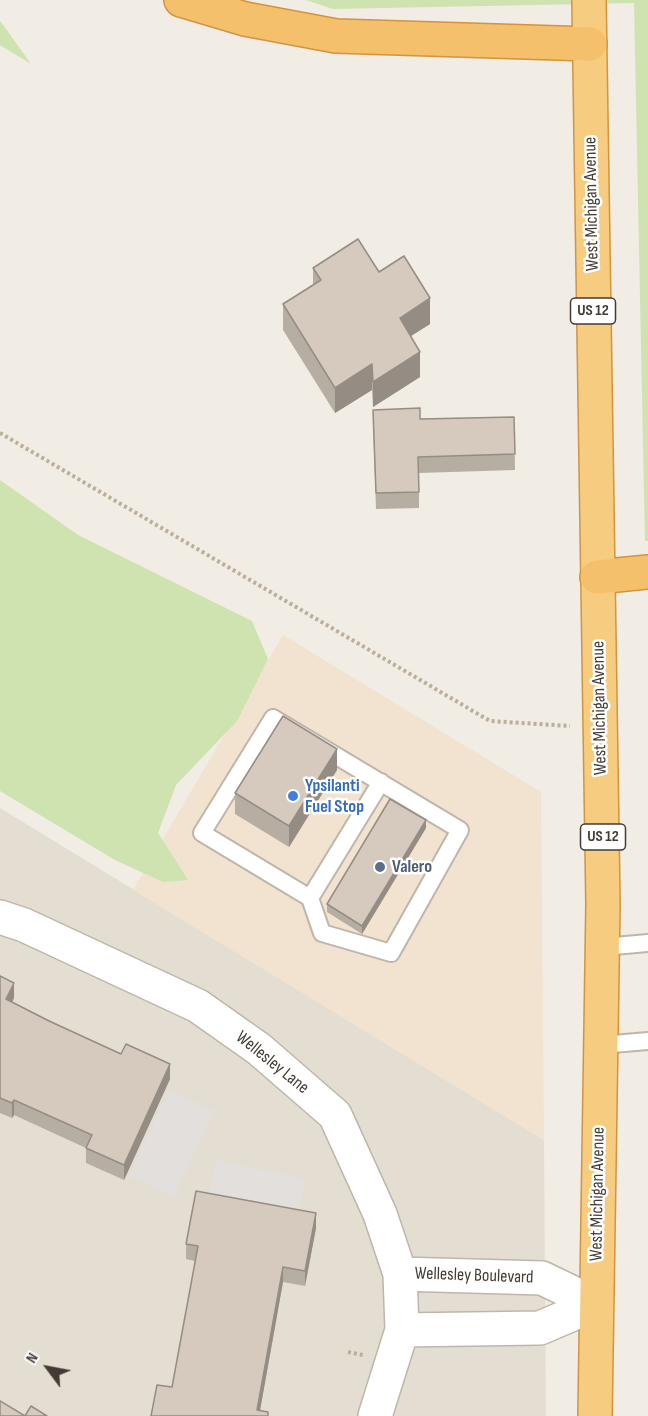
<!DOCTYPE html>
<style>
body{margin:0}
#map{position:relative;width:648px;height:1416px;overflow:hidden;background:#f1ece4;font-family:"Sofia Sans Condensed",sans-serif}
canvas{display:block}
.north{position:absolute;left:18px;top:1338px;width:60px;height:60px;-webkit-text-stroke:4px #fff;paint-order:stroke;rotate:302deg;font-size:16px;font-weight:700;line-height:24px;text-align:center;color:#423c34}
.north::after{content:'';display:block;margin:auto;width:21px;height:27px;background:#423c34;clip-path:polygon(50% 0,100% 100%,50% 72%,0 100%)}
</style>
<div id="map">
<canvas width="648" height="1416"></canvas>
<div class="north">N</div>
</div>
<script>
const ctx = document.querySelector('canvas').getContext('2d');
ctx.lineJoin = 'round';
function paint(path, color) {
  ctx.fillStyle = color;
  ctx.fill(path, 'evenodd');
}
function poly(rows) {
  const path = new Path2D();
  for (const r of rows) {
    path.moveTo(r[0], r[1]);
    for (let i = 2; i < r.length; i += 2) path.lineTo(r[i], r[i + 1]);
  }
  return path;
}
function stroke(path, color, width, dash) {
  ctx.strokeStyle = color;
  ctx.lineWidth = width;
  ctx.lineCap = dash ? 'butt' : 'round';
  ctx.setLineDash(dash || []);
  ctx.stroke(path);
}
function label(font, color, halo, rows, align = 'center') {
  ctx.font = font + ' "Sofia Sans Condensed",sans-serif';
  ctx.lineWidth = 5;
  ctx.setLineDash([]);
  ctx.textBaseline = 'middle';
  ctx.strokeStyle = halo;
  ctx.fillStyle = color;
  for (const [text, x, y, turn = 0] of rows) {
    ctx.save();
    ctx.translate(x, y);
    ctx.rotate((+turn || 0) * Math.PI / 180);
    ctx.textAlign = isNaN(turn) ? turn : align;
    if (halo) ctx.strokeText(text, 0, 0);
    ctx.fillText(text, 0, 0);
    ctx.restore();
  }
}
const residential = poly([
 [0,808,544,1140,546,1416,0,1416]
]);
const commercial = poly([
 [283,635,541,792,544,1140,133,890]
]);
const green = poly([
 [306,0,648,0,648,541,645,541,634,3,333,9],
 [0,21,1,22,31,64,0,45],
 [0,480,78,535,252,621,268,659,237,721,176,785,158,833,188,880,163,882,115,860,0,791]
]);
const parking = poly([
 [169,1090,214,1111,174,1197,129,1176],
 [216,1160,305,1179,295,1229,206,1211]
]);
const path = poly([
 [0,433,490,721,570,726],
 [348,1352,363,1355]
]);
const service = poly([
 [273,718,460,830,391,953,322,933,310,898,202,833,273,718],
 [310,898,381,782],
 [603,947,648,943],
 [601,1045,648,1041]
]);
const minor = poly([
 [0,917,24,925,198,1006,259,1049,335,1115,380,1214,400,1274,402,1330,375,1416],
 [400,1274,542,1278,596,1304],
 [402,1330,540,1328,596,1304]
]);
const trunk = poly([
 [589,0,603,904,595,1416]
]);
const motorway = poly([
 [181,0,245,19,336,36,590,44],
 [597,577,648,572]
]);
const wall = poly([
 [313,268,379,272,430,324,411,336,420,377,373,407,372,390,335,413,283,330,283,304,313,285],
 [514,417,515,470,419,473,419,508,376,509,373,426,420,419],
 [337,770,289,847,235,814,235,793],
 [426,828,362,934,327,912,327,904],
 [0,976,14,998,12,1002,170,1079,124,1180,86,1163,86,1148,14,1115,12,1118,0,1113],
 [316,1228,305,1286,283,1282,260,1410,268,1416,172,1387,195,1261,186,1259,186,1244]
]);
const shadedWall = poly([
 [430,298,430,324,400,343,400,318],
 [420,352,420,377,373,407,373,382],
 [372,364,372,390,335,413,335,388],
 [337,749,337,770,289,847,289,826],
 [426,820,426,828,362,934,362,926],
 [14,983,14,998,6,1014,6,999],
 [170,1064,170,1079,124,1180,124,1165],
 [14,1100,14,1115,12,1118,12,1103],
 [316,1213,316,1228,305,1286,305,1271],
 [283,1267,283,1282,259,1416,257,1410]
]);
const building = poly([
 [358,239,379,272,404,256,430,298,400,318,420,352,373,382,372,364,335,388,283,304,321,280,313,268,358,239],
 [420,408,420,419,514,417,515,454,418,457,419,492,376,493,373,410,420,408],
 [283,716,337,749,289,826,235,793,283,716],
 [390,799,426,820,362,926,327,904,390,799],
 [0,976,14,983,6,999,49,1021,121,1054,126,1044,170,1064,124,1165,86,1148,92,1135,14,1100,12,1103,0,1098,0,976],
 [196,1191,316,1213,305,1271,283,1267,257,1410,268,1412,268,1416,151,1416,157,1385,172,1387,198,1246,186,1244,196,1191],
 [0,1401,25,1416,31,1406,47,1416,0,1416,0,1401]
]);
const markers = [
 [293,796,6,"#3f7fe0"],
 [380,867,6,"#5c6f8a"]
];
const shields = [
 [593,311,45],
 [603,837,45]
];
const shieldNames = [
 ["US 12",593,311],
 ["US 12",603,837]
];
const streetNames = [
 ["West Michigan Avenue",592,204,-91],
 ["West Michigan Avenue",600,708,-91],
 ["Wellesley Lane",272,1063,39],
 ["West Michigan Avenue",598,1194,-89],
 ["Wellesley Boulevard",474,1276,2]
];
const shopNames = [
 ["Ypsilanti",305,786],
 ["Fuel Stop",305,807]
];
const serviceNames = [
 ["Valero",392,867]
];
paint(residential, '#e4ded2');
paint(commercial, '#f2e2d0');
paint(green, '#cee3af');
paint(parking, '#e2dfdc');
stroke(service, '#beb6aa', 20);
stroke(minor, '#beb6aa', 36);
stroke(trunk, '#d3943c', 36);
stroke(motorway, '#d3943c', 36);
stroke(path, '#bcae99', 4, [3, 3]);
stroke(service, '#fff', 16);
stroke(minor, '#fff', 33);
stroke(trunk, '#f6cc80', 33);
stroke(motorway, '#f5c06b', 33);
paint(wall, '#b7aea3');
paint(shadedWall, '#958d84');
paint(building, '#d5cabd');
stroke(building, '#958d84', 1.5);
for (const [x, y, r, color] of markers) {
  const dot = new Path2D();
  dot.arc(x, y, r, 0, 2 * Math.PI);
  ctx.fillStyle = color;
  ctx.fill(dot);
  stroke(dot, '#fff', 2);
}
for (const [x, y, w] of shields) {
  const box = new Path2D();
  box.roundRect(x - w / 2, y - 13, w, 26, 4.5);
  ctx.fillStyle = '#fff';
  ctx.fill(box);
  stroke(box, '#423c34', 1.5);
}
label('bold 16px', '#423c34', null, shieldNames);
label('18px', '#423c34', '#fff', streetNames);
label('bold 18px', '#366cbe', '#fff', shopNames, 'left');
label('bold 18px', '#4e5e75', '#fff', serviceNames, 'left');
</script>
